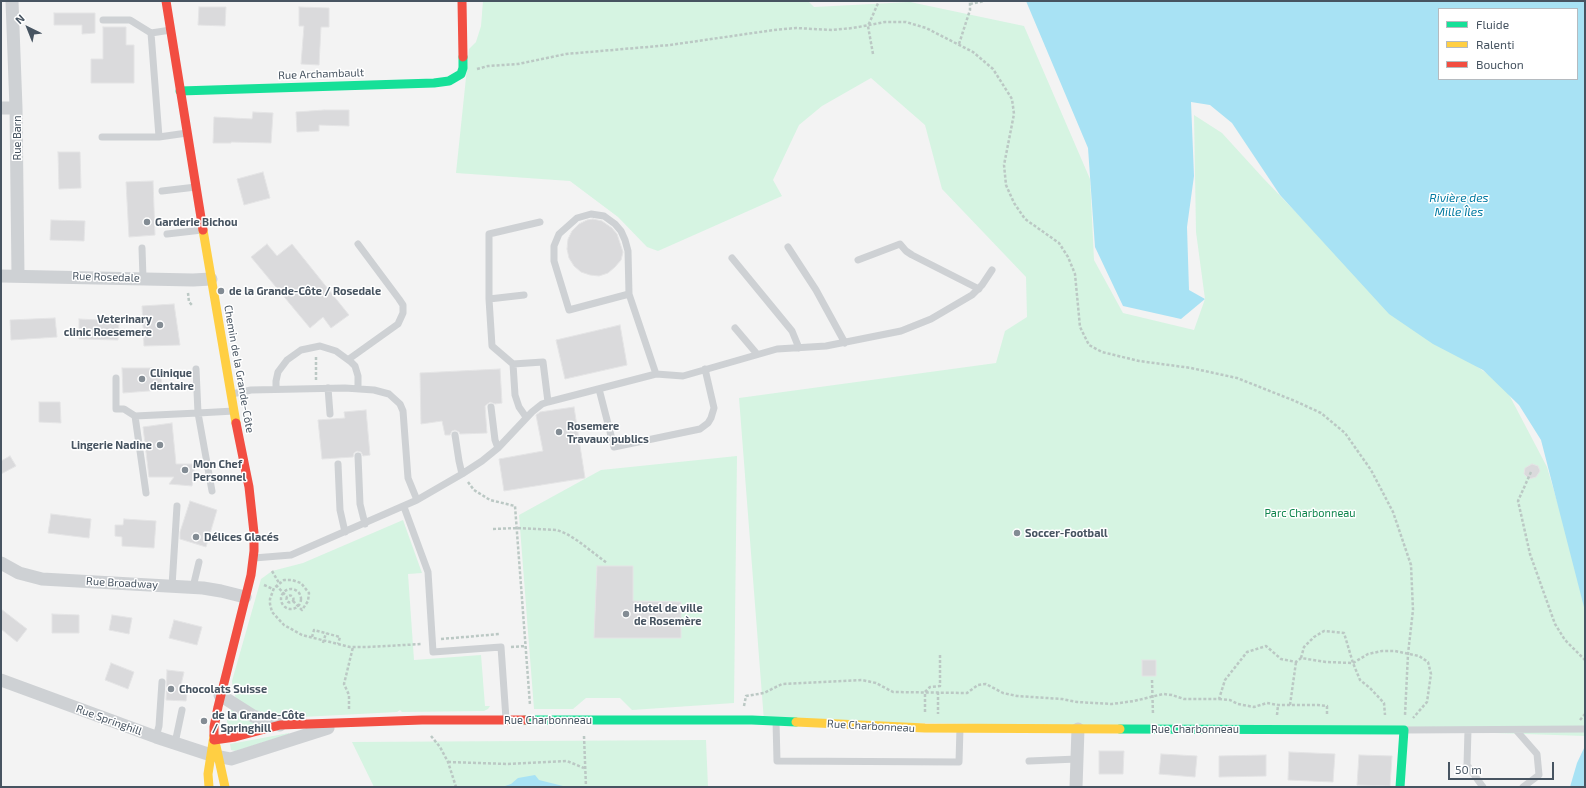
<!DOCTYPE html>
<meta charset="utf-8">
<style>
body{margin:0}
#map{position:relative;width:1586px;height:788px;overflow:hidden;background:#f3f3f3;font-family:"Exo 2",sans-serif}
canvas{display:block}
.frame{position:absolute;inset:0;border:2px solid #475461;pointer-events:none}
.legend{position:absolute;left:1438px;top:8px;width:140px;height:72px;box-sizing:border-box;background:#fff;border:1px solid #b5bbc0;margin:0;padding:5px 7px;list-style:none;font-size:12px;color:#475461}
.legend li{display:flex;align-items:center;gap:8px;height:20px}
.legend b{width:20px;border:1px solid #b5bbc0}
.north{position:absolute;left:8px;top:8px;width:40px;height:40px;-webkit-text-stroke:3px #fff;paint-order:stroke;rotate:317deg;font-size:11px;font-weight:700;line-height:16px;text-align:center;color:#475461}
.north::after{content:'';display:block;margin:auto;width:14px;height:18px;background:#475461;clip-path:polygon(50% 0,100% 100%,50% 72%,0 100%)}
.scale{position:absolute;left:1448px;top:762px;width:106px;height:18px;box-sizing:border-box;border:2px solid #475461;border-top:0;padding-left:5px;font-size:12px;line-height:14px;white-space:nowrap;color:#475461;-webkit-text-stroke:3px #fff;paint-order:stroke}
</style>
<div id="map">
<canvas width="1586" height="788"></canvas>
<div class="frame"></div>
<ul class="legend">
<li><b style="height:5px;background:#16e098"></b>Fluide</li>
<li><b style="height:5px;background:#ffcf43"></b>Ralenti</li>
<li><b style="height:5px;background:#f24e42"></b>Bouchon</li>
</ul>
<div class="north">N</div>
<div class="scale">50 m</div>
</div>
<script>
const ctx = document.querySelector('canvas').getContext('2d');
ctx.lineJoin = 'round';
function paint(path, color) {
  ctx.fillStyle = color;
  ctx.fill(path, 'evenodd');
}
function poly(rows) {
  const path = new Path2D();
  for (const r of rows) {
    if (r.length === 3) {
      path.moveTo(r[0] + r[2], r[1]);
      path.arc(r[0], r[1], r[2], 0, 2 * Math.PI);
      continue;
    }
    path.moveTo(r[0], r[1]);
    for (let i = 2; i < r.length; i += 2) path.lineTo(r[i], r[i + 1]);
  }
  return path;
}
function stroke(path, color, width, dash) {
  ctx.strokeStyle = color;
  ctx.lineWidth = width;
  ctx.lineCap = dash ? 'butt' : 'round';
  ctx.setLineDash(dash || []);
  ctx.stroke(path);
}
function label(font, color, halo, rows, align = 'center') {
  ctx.font = font + ' "Exo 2",sans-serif';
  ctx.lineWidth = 3;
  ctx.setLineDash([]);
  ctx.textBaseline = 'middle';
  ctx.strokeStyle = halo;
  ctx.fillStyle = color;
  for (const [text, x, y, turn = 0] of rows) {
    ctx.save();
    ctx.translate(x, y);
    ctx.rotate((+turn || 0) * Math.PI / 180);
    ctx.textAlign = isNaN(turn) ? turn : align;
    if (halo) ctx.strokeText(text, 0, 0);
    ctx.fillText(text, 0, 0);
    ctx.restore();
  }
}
const green = poly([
 [483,1,808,1,814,7,910,2,1024,26,1090,179,1094,260,1123,313,1194,330,1205,299,1196,232,1194,115,1222,133,1264,179,1365,284,1505,387,1547,467,1585,596,1585,736,1404,730,764,721,739,398,996,363,1005,331,1027,317,1026,277,942,189,925,125,871,78,822,106,799,125,773,180,782,196,658,251,647,247,618,217,570,181,456,173,469,49,476,42,481,26],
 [737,456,734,703,632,710,620,698,586,698,573,709,534,709,519,515,601,470],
 [597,566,633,566,633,601,681,602,681,638,595,638],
 [403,520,422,573,408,574,414,660,481,655,485,706,490,706,488,709,484,711,402,712,400,710,397,712,302,717,268,717,263,716,236,699,233,689,232,681,261,579,272,571,303,563],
 [229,710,233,710,245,718,257,723,231,730,227,722,227,712],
 [289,733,289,734,236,751,231,750,230,744],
 [706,740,708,787,374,787,352,742]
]);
const water = poly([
 [1026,1,1585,1,1585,611,1541,440,1519,405,1483,370,1433,344,1389,314,1280,195,1232,123,1210,105,1191,102,1194,176,1187,227,1189,290,1205,299,1181,319,1123,306,1095,247,1088,148],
 [1439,9,1577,9,1577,79,1439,79],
 [1585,746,1585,787,1570,787,1577,763],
 [535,775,539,780,563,786,563,787,502,787,511,784,518,778]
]);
const building = poly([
 [199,7,226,7,225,26,198,25,199,7],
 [299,7,329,8,329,27,321,27,319,65,301,64,304,26,299,26,299,7],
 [54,13,95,13,95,33,82,34,82,25,54,25,54,13],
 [103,27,126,27,126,45,134,45,134,83,91,83,91,59,103,59,103,27],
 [324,110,349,110,349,126,319,125,319,131,297,132,296,112,324,110],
 [253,112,273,113,271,143,231,142,231,143,213,143,214,117,252,119,253,112],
 [58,152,80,152,81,188,59,189,58,152],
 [263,172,270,198,244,205,237,179,263,172],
 [153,181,155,235,129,237,126,182,153,181],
 [593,219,602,221,612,228,617,234,623,252,621,260,615,267,608,273,599,276,590,275,581,272,574,266,569,258,567,249,568,239,572,231,579,224,587,220,593,219],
 [51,220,85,221,84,241,50,240,51,220],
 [267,244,277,256,292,244,349,315,331,328,323,317,310,328,251,257,267,244],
 [174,304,180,345,144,346,142,306,174,304],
 [55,318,57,337,11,340,10,320,55,318],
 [79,319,119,321,118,340,79,339,79,319],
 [620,325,627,365,565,379,556,340,620,325],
 [122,368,162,368,161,390,123,393,122,368],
 [500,369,502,403,495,404,490,402,485,406,487,433,460,434,459,432,455,430,452,431,450,435,445,435,442,421,421,424,420,373,500,369],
 [39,402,60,402,61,423,39,422,39,402],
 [574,407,585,478,504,491,499,459,543,451,536,415,540,412,574,407],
 [366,410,370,455,363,456,361,452,357,451,354,453,353,457,322,459,318,420,345,418,344,412,366,410],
 [172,423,176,464,195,464,192,486,169,484,174,477,149,477,143,427,172,423],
 [10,456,16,466,1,474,1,461,10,456],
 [1532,464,1538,466,1540,471,1536,477,1529,479,1524,474,1525,468,1532,464],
 [190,501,217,510,206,547,180,539,180,532,190,501],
 [51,514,91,519,89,538,48,533,51,514],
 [124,519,156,521,154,548,122,546,122,537,115,536,115,525,123,525,124,519],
 [597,566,633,566,633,601,681,602,681,638,594,638,597,566],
 [1,609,27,629,17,642,1,629,1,609],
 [52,614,79,615,79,633,52,633,52,614],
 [112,615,132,618,129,634,109,630,112,615],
 [174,620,202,627,197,645,169,638,174,620],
 [1142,660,1156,660,1156,676,1142,676,1142,660],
 [111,663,134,672,128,689,105,680,111,663],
 [167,670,184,672,181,685,188,685,186,701,166,700,167,670],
 [1099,751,1124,751,1123,774,1099,774,1099,751],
 [1289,752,1335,754,1333,782,1288,780,1289,752],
 [1161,754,1197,756,1195,777,1159,774,1161,754],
 [1266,755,1266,776,1219,777,1219,756,1266,755],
 [1359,755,1392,756,1390,786,1357,785,1359,755]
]);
const path = poly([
 [970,4,984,1],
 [959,44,970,10,970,1],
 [873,54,868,26,879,1],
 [477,69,488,66,518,64,566,54,670,45,774,30,796,28,832,30,853,28,885,22,906,22,926,28,973,52,993,69,1012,99,1014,114,1004,165,1006,185,1014,203,1025,219,1059,243,1068,257,1075,274,1080,327,1089,345,1102,352,1139,361,1191,368,1237,378,1295,401,1321,413,1345,433,1371,470,1393,512,1411,565,1413,610,1408,654,1405,715],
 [188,293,189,302,193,306],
 [316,357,316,380],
 [1531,472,1518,501,1530,554,1555,624,1565,640,1585,660],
 [468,482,474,490,490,500,515,506,530,705],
 [493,529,517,528,557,530,567,534,578,541,607,563],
 [272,571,279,583],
 [264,585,273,589],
 [276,585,287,597],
 [291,599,10],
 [290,599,3.5],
 [293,601,302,610,308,601,309,593,301,583,292,580,284,580,274,588,270,599,270,604,272,612,284,625,302,635,350,647,368,647,422,644],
 [312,637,314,630,340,637,338,644],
 [441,639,500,634],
 [323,643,326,633],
 [511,647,526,646],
 [1301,658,1304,647,1314,637,1324,631,1344,633,1353,663,1360,680,1370,688,1384,703,1385,715],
 [1152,680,1153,715],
 [938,692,938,714],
 [1219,699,1230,700,1238,704,1254,707,1267,703,1278,705,1318,705,1327,706,1327,714],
 [1290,705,1296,662],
 [744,706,746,696,764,693,782,684,862,680,876,683,893,692,967,693,978,685,986,684,1003,693,1017,696,1062,699,1077,702,1112,704,1134,701,1163,694,1172,695,1184,699,1219,699,1225,680,1247,652,1266,646,1281,659,1296,662,1301,658,1326,662,1353,663,1368,654,1382,651,1395,651,1419,656,1428,662,1431,674,1427,702,1413,718],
 [349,709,349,695,344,684,353,647],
 [925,712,925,692,930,687,940,686,940,653],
 [1277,715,1278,705],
 [1580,720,1585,714],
 [431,736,440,747,448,762,456,787],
 [584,736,586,787],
 [448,762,508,764,567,761,584,768]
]);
const lane = poly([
 [103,20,130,20,151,33],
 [171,30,151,33,159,137,187,133],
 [102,137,159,137],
 [162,191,196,187],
 [167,234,202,230],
 [788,247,816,290,845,343],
 [142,248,143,278],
 [732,258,792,331,799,348],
 [858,260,900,244,906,251,912,255,979,289],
 [629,294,569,310,554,261,554,246,559,234,577,218,591,214,604,216,615,224,621,231,625,240,628,251,629,294,656,374],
 [489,299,524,295],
 [735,328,757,354],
 [349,359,398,324,403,313,403,305,399,299,358,244],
 [513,364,492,346,489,299,489,234,540,222],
 [116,378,116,409,124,409,135,416,198,413,196,369],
 [328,388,330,414],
 [276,389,276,381,278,372,287,360,301,350,320,346,336,351,351,362,355,366,358,376,358,389],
 [599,389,614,447,700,429,708,423,711,418,714,408,705,369],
 [232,394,251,390,345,388,374,390,389,394,400,404,403,411,408,478,417,500],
 [491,407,495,440,498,448],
 [135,416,146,493],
 [526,417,519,407,515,395,513,364,543,362,548,402],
 [455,435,459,461,462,474],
 [358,456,360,504,365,524],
 [338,464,340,510,345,532],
 [212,491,198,413,234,411],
 [404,507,428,572,433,652,501,647,506,719],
 [254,558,291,555,417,500,462,474,482,461,498,448,532,412,542,404,548,402,656,374,683,376,777,349,826,346,901,331,931,319,972,295,982,285,992,270],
 [172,586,177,506],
 [193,587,199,562],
 [776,721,777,761,959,762,960,728],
 [1405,730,1585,729],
 [1468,730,1467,765,1483,787],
 [1516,730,1537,754,1539,775,1523,787],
 [156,737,159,726,162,682],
 [175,743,182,710],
 [1029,761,1077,759]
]);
const street = poly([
 [12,1,16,108,18,275],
 [1,108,16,108],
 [1,276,193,280,211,279],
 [1,563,19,573,42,579,203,588,221,591,245,597],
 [1,680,156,737,211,755,231,759,328,728],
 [220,695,253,716,280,725],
 [1076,787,1078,729]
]);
const fast = poly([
 [180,91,434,83,449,81,461,74,463,68,463,57],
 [525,720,752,720,796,722],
 [1120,729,1404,730,1400,787]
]);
const slow = poly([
 [203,230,236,423],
 [796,722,925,728,1120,729],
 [216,746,225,787],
 [209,787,208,774,214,736]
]);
const jam = poly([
 [166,1,203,230],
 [462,1,463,57],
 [214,736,214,727,218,707,251,575,254,551,254,533,249,487,236,423],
 [214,740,235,737,280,725,422,720,525,720]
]);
const markers = [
 [147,222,4,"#838c94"],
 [221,291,4,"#838c94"],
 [160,325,4,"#838c94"],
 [142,379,4,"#838c94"],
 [559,432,4,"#838c94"],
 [160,445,4,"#838c94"],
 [185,470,4,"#838c94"],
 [1017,533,4,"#838c94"],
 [196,537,4,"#838c94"],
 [626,614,4,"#838c94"],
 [171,689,4,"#838c94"],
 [204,721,4,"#838c94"]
];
const streetNames = [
 ["Rue Archambault",321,74,-2],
 ["Rue Barn",17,138,-90],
 ["Rue Rosedale",106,277,2],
 ["Chemin de la Grande-Côte",239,369,80],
 ["Rue Broadway",122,583,3],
 ["Rue Springhill",109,720,20],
 ["Rue Charbonneau",548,720],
 ["Rue Charbonneau",871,726,3],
 ["Rue Charbonneau",1195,729]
];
const poiNames = [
 ["Garderie Bichou",155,222],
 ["de la Grande-Côte / Rosedale",229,291],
 ["Veterinary",152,319,"right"],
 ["clinic Roesemere",152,332,"right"],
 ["Clinique",150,373],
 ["dentaire",150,386],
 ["Rosemere",567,426],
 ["Travaux publics",567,439],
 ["Lingerie Nadine",152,445,"right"],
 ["Mon Chef",193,464],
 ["Personnel",193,477],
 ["Soccer-Football",1025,533],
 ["Délices Glacés",204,537],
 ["Hotel de ville",634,608],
 ["de Rosemère",634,621],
 ["Chocolats Suisse",179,689],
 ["de la Grande-Côte",212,715],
 ["/ Springhill",212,728]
];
const parkNames = [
 ["Parc Charbonneau",1310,513]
];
const waterNames = [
 ["Rivière des",1459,198],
 ["Mille Îles",1459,212]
];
paint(green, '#d6f4e2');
paint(water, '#a8e2f4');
paint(building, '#dadadc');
stroke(building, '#e4e4e5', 1);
stroke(path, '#bbc8c4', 2.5, [3, 2]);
stroke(lane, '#ced1d4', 7);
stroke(street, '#ced1d4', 13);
stroke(fast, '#16e098', 9);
stroke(slow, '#ffcf43', 9);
stroke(jam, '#f24e42', 9);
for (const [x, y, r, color] of markers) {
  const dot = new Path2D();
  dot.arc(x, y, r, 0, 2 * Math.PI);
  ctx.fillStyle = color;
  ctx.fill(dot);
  stroke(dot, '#fff', 1.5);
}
label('11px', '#475461', '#fff', streetNames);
label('bold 11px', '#475461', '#fff', poiNames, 'left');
label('11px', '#10854e', '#fff', parkNames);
label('italic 12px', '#037ba2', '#fff', waterNames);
</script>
